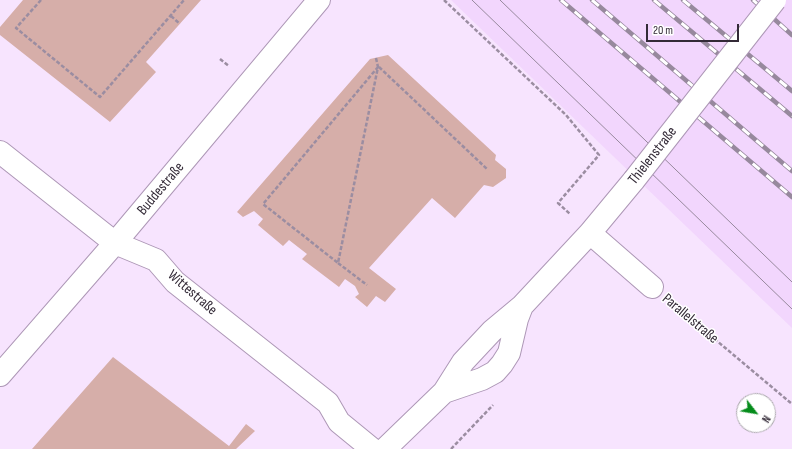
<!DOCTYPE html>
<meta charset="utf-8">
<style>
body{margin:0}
#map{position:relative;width:792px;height:449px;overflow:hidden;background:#f7e4fe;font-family:"Sofia Sans Condensed",sans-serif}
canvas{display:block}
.north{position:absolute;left:736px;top:393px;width:40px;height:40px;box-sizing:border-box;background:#fff;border:1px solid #adaaaf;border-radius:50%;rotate:121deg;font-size:11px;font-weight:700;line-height:16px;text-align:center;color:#332a37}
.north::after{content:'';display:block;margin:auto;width:14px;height:18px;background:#058c1b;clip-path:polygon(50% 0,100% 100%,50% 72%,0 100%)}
.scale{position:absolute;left:646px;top:24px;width:93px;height:18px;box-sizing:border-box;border:2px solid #332a37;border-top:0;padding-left:5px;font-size:12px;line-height:14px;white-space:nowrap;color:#332a37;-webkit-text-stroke:3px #fff;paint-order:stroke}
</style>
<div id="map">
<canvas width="792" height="449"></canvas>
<div class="north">N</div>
<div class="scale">20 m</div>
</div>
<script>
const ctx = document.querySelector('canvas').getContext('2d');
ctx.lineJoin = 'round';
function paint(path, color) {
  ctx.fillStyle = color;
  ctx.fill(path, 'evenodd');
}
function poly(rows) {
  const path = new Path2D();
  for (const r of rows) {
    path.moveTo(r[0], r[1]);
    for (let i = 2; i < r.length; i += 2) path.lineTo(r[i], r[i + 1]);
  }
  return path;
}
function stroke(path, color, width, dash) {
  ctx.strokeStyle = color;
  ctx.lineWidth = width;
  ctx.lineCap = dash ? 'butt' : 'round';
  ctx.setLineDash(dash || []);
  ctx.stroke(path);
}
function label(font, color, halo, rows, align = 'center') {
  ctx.font = font + ' "Sofia Sans Condensed",sans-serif';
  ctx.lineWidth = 3;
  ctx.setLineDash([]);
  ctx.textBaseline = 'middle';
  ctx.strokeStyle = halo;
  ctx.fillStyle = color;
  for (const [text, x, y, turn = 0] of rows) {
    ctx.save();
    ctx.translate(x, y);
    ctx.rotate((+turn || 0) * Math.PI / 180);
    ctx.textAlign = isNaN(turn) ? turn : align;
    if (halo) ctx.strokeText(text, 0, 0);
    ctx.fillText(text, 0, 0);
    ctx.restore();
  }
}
const built = poly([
 [451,0,792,0,792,328,613,156]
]);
const green = poly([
 [23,0,201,0,146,62,156,72,110,122,0,35,0,27],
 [388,55,496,155,495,160,506,169,506,178,493,187,484,185,455,218,432,198,369,268,396,289,385,302,376,296,367,307,355,297,359,294,355,286,345,279,339,287,302,259,307,254,289,240,283,246,258,225,263,219,254,211,243,217,237,212,370,59],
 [113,357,229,446,246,424,255,431,236,449,32,449]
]);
const path = poly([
 [41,0,16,28,100,97,184,0],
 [444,0,566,115,599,155,558,203,570,214],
 [171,16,180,24],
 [376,58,378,67,338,263,263,204,378,67],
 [220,59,229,66],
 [379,67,487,169],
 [338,263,367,285],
 [673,304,792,404],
 [451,449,493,405]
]);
const minor = poly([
 [0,152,115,243,156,260,175,282,328,403,339,422,372,449],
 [590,233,652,287],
 [0,375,115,243,319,0],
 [444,392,482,379,495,372,502,364,509,353,517,319,522,306],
 [385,449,444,392,463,362,492,331,522,306,590,233,634,180]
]);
const tram = poly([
 [472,0,792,309],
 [500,0,792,282]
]);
const rail = poly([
 [561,0,792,197],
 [592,0,792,171],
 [654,0,792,116],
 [683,0,792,91],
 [753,0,792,35]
]);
const minorBridge = poly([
 [634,180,775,0]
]);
const streetNames = [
 ["Thielenstraße",653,156,-52],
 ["Buddestraße",161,189,-50],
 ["Wittestraße",192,293,41],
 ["Parallelstraße",690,319,40]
];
paint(built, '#f2d6fd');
paint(green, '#d6aea9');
stroke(minor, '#ad97b6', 24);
stroke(path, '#9b8da1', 2.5, [4, 2]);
stroke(minor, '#fff', 22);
stroke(tram, '#97899d', 1);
stroke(rail, '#97899d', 4.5);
stroke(rail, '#fff', 3, [9]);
stroke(minorBridge, '#ad97b6', 24, []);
stroke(minorBridge, '#fff', 22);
label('15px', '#332a37', '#fff', streetNames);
</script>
